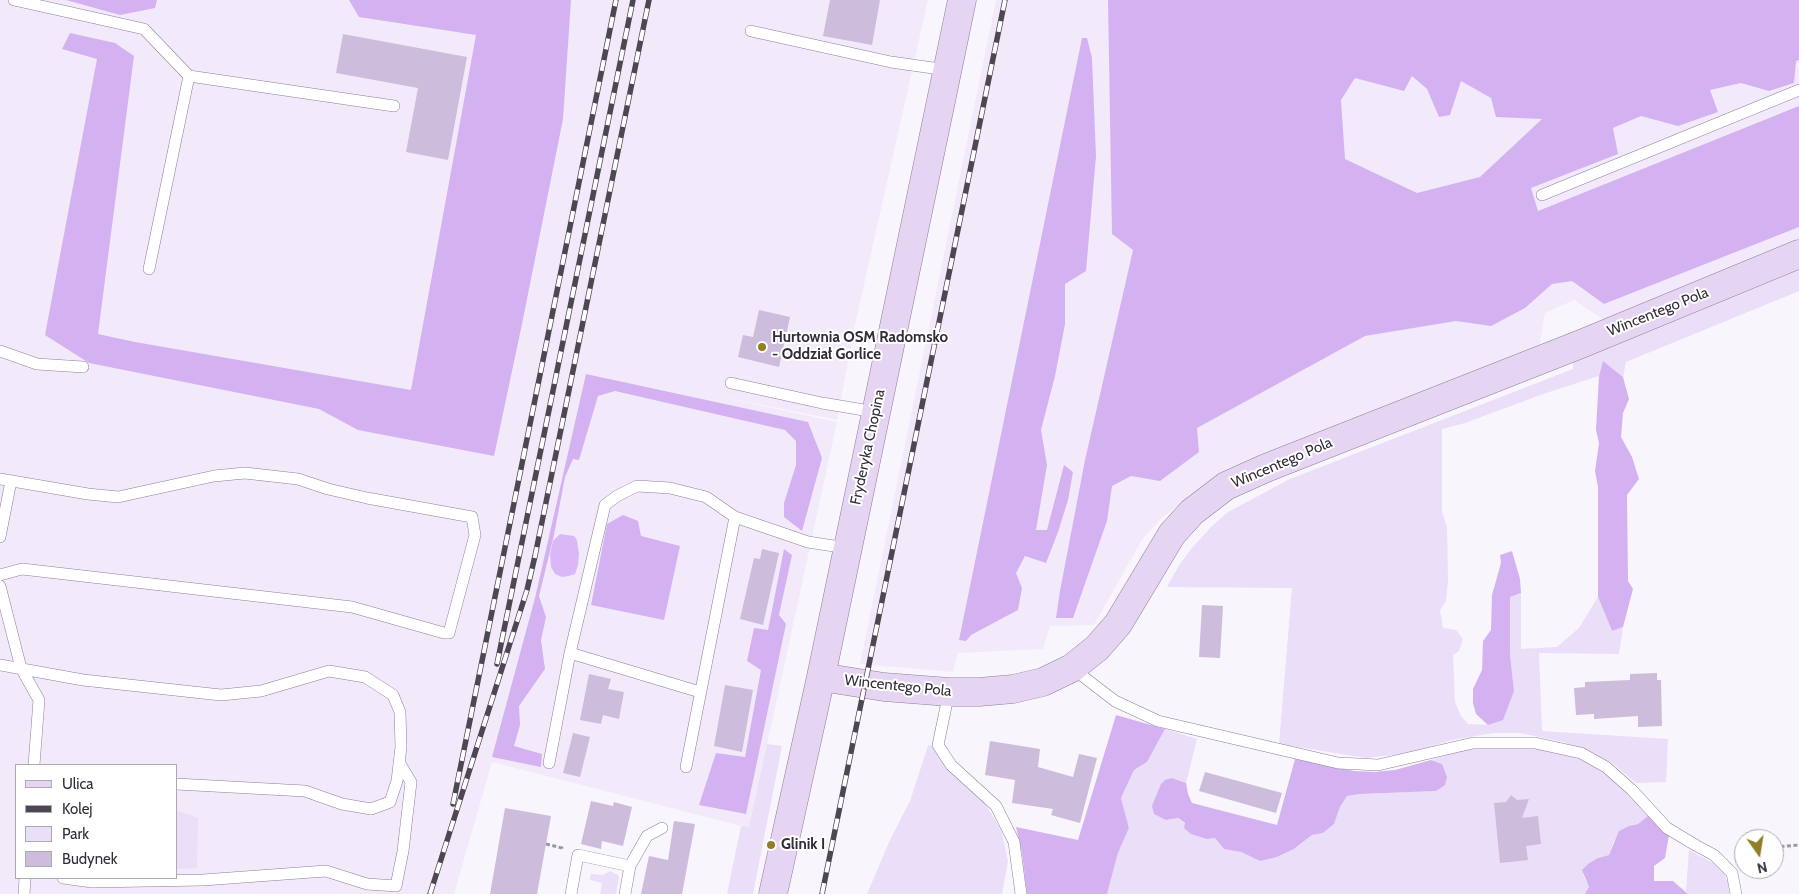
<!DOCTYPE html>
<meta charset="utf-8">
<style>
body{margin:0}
#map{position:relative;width:1799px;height:894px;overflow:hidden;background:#f8f5fc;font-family:Cabin,sans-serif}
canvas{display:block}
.legend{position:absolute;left:15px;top:764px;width:162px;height:115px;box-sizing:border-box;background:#fff;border:1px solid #adaaaf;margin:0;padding:6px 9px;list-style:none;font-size:15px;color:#322b38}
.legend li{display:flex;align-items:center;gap:10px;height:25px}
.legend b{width:25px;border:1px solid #adaaaf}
.north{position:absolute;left:1734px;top:829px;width:50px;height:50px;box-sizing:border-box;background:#fff;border:1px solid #adaaaf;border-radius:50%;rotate:167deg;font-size:14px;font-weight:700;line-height:20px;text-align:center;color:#322b38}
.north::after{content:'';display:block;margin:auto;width:18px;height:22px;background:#907f26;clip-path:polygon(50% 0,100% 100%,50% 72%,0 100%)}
</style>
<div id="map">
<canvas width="1799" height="894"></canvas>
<ul class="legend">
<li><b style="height:6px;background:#e6d5f2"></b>Ulica</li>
<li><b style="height:6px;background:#4e4753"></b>Kolej</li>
<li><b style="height:14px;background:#ebdef8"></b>Park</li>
<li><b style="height:14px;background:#cdbcdc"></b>Budynek</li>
</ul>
<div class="north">N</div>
</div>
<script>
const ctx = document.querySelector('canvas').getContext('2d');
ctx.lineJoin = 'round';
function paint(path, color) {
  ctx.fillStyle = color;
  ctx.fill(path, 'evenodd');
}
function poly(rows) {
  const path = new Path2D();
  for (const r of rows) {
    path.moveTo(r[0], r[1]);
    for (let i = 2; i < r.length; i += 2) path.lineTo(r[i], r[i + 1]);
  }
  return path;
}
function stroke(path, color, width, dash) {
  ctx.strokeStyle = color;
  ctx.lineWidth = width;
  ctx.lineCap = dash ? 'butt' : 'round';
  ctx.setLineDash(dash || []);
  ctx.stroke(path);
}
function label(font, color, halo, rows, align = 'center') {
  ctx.font = font + ' Cabin,sans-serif';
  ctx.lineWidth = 4;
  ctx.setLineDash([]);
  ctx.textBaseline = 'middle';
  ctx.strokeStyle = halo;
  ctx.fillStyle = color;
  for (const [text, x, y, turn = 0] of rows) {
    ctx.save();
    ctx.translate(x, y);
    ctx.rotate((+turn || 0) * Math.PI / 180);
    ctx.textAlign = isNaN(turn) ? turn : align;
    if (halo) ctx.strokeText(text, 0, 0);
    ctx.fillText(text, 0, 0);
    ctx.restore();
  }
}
const built = poly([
 [0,0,928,0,856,320,837,420,703,393,837,422,749,828,492,762,454,894,0,894],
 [16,765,176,765,176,878,16,878],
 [996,0,1799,0,1799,240,1604,320,1574,300,1545,313,1539,349,1261,454,1193,495,1164,516,1143,538,1094,625,1050,626,1043,649,958,653,953,672,860,664]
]);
const green = poly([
 [1799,265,1799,291,1626,362,1623,377,1603,361,1599,376,1546,393,1465,423,1442,429,1442,512,1447,528,1448,580,1446,601,1440,610,1443,628,1456,630,1463,639,1459,651,1453,655,1455,702,1461,716,1468,724,1488,725,1514,691,1510,654,1510,597,1521,593,1521,649,1557,647,1579,628,1598,597,1612,631,1623,627,1619,654,1539,653,1542,731,1668,739,1666,782,1636,783,1612,763,1564,742,1520,733,1493,733,1452,740,1410,753,1366,758,1279,744,1292,588,1167,587,1178,567,1191,549,1212,526,1228,512,1290,479,1573,369,1573,356],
 [1165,729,1197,739,1186,783,1172,778,1169,820,1177,818,1206,839,1215,838,1224,849,1241,852,1260,861,1277,857,1296,848,1312,835,1323,833,1334,824,1340,807,1347,796,1360,794,1436,791,1442,764,1431,760,1458,751,1488,745,1519,747,1556,751,1575,757,1599,769,1623,789,1649,815,1638,824,1629,826,1614,841,1609,855,1598,858,1583,875,1589,887,1585,894,1107,894,1118,853,1129,828,1121,798,1134,770,1147,762],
 [767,744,782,746,753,894,727,894,741,826,749,827],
 [931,745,948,770,984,802,1001,830,1008,861,1002,894,867,894,890,840,910,801,928,746],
 [176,810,198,818,197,868,176,869],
 [1689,850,1722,868,1728,884,1729,894,1688,894,1686,891],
 [610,871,618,875,619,878,616,894,600,894,602,883,590,880,591,874,603,875]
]);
const forest = poly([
 [66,0,157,0,155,8,120,15],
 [349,0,571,0,563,119,522,324,494,456,358,430,319,409,89,363,45,335,97,59,62,49,70,33,115,43,134,56,98,334,135,342,411,390,476,35,359,17],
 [1108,0,1799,0,1799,60,1796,61,1794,83,1769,91,1741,83,1710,90,1718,112,1678,126,1641,116,1613,128,1618,154,1531,188,1538,211,1799,106,1799,227,1604,304,1572,281,1552,284,1525,308,1491,326,1456,321,1365,336,1197,428,1199,452,1160,481,1131,476,1112,486,1107,521,1073,618,1056,618,1060,591,1085,460,1133,250,1112,234],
 [1412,76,1427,89,1439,117,1450,115,1461,81,1491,98,1496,117,1542,119,1480,177,1417,193,1345,159,1341,100,1355,78,1404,91],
 [1082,38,1087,38,1092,58,1096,156,1086,271,1065,284,1065,324,1055,376,1041,430,1047,465,1036,530,1047,530,1064,465,1073,472,1068,500,1058,532,1046,563,1025,556,1016,573,1022,588,1018,610,971,635,966,641,959,640],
 [1603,361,1623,377,1629,399,1623,413,1621,437,1632,457,1639,479,1627,495,1628,581,1633,589,1623,627,1612,631,1598,597,1598,487,1595,471,1599,443,1596,430,1599,376],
 [586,374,808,422,822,458,802,531,784,517,784,503,796,465,796,441,785,430,615,391,598,396,579,460,573,459,565,477,554,535,539,596,546,617,541,640,545,669,519,706,520,725,514,746,542,754,541,767,492,757,535,598],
 [623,515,638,521,641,536,680,546,664,620,591,605,607,524],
 [784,549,792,555,779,615,786,624,746,814,699,805,716,753,745,757,761,670,747,661,754,628,768,630],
 [1512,551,1520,579,1521,593,1510,597,1510,654,1514,691,1503,720,1488,725,1476,714,1473,703,1473,689,1482,670,1483,641,1491,630,1492,595,1501,563,1500,555],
 [1116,715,1165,729,1147,762,1134,770,1121,798,1129,828,1118,853,1107,894,1027,894,1022,853,1016,827,1078,840],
 [1295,759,1354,771,1374,772,1395,770,1431,760,1442,764,1447,777,1445,785,1436,791,1360,794,1347,796,1340,807,1334,824,1323,833,1312,835,1294,849,1277,857,1260,861,1241,852,1224,849,1215,838,1207,839,1191,834,1184,828,1185,823,1178,818,1166,820,1154,814,1152,806,1161,784,1165,780,1172,778,1186,783,1188,794,1192,803,1277,825],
 [1649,815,1669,835,1665,858,1654,866,1654,881,1673,881,1688,894,1585,894,1589,887,1582,870,1588,864,1598,858,1609,855,1619,831,1629,826,1638,824]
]);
const water = poly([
 [560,534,574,536,577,540,579,554,578,565,575,574,569,576,562,577,555,574,551,567,550,554,553,541]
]);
const building = poly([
 [830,0,880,0,872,45,823,36],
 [343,34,467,57,448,160,406,152,418,88,336,73],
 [759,310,790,317,779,367,738,357,743,335,753,337],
 [762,549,779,553,763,625,740,619,754,558,760,559],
 [1202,605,1223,606,1220,658,1199,657],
 [1657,673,1657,680,1661,680,1662,726,1638,727,1638,716,1594,719,1594,714,1576,715,1574,688,1585,687,1585,682,1630,680,1630,674],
 [589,674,611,679,608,689,624,692,619,719,603,715,601,724,580,720],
 [725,685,753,690,742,752,714,746],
 [573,733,590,737,580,777,563,773],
 [990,741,1040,749,1038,767,1073,777,1079,754,1097,758,1080,823,1051,815,1053,809,1012,803,1015,780,985,775],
 [1205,772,1282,793,1276,813,1199,791],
 [1511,795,1517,800,1529,799,1522,818,1538,816,1541,844,1526,846,1528,860,1500,863,1494,803,1506,802],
 [591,801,613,806,614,802,632,807,623,846,602,841,601,849,581,844],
 [505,808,551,816,537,894,490,894],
 [674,821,695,824,682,894,641,894,649,856,668,860]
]);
const path = poly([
 [546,844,562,848,562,850],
 [1774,847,1799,845],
 [1735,852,1744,850]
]);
const lane = poly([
 [14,0,144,29,189,76,394,106],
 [751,31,891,62,947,70],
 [1542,195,1799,90],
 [149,269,189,76],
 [0,351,37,364,83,367],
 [731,383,822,403,876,412],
 [0,479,88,494,118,497,214,476,245,473,298,479,328,489,367,498,472,517,475,535,449,633,444,633,352,607,22,569,0,575],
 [0,537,11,481],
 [0,586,21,668,39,700,34,765],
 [570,653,700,692],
 [0,665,83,680,221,695,261,691,329,671,365,677,393,695,400,712,401,747,397,781,390,802,371,809,342,804,305,791,176,784],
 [1072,668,1115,701,1158,721,1338,763,1378,765,1473,743,1535,743,1581,753,1606,767,1632,790,1667,828,1697,846,1714,855,1732,873,1736,894],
 [949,692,938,745,951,765,996,806,1014,842,1021,894],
 [549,763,570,653,605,505,617,496,637,486,670,488,706,497,735,517,808,542,847,548],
 [686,767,735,517],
 [63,878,92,882,203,880,326,871,367,884,396,886,403,851,411,782,399,762],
 [24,894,25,878],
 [571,894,578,855,630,866,647,836,662,828],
 [625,894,630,866]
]);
const secondary = poly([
 [821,677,884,687,949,692,979,692,1013,689,1043,682,1072,668,1097,648,1118,624,1172,534,1192,512,1226,486,1266,468,1581,344,1799,254],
 [773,894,821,677,962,0]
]);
const rail = poly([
 [497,664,633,0],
 [453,804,616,0],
 [430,894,527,590,535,556,649,0],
 [822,894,1005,0]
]);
const markers = [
 [762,347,5,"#907f26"],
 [771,845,5,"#907f26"]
];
const streetNames = [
 ["Wincentego Pola",1658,312,-22],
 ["Fryderyka Chopina",868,447,-78],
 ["Wincentego Pola",1282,463,-23],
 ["Wincentego Pola",898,686,6]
];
const poiNames = [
 ["Hurtownia OSM Radomsko",772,338],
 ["- Oddział Gorlice",772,355],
 ["Glinik I",781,845]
];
paint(built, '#f2eafa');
paint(green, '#ebdef8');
paint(forest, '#d4b2f1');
paint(water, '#dab8f7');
paint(building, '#cdbcdc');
stroke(lane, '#8d7e9b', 12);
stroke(secondary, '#8d7e9b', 29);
stroke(path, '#9b96a0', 3, [4, 2.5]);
stroke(lane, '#fff', 11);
stroke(secondary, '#e6d5f2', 28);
stroke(rail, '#4e4753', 5.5);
stroke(rail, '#fff', 4, [11]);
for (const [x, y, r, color] of markers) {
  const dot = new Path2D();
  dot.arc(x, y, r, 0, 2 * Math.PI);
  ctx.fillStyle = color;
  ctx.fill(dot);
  stroke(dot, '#fff', 2);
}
label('15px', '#322b38', '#fff', streetNames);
label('bold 15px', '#322b38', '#fff', poiNames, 'left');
</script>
